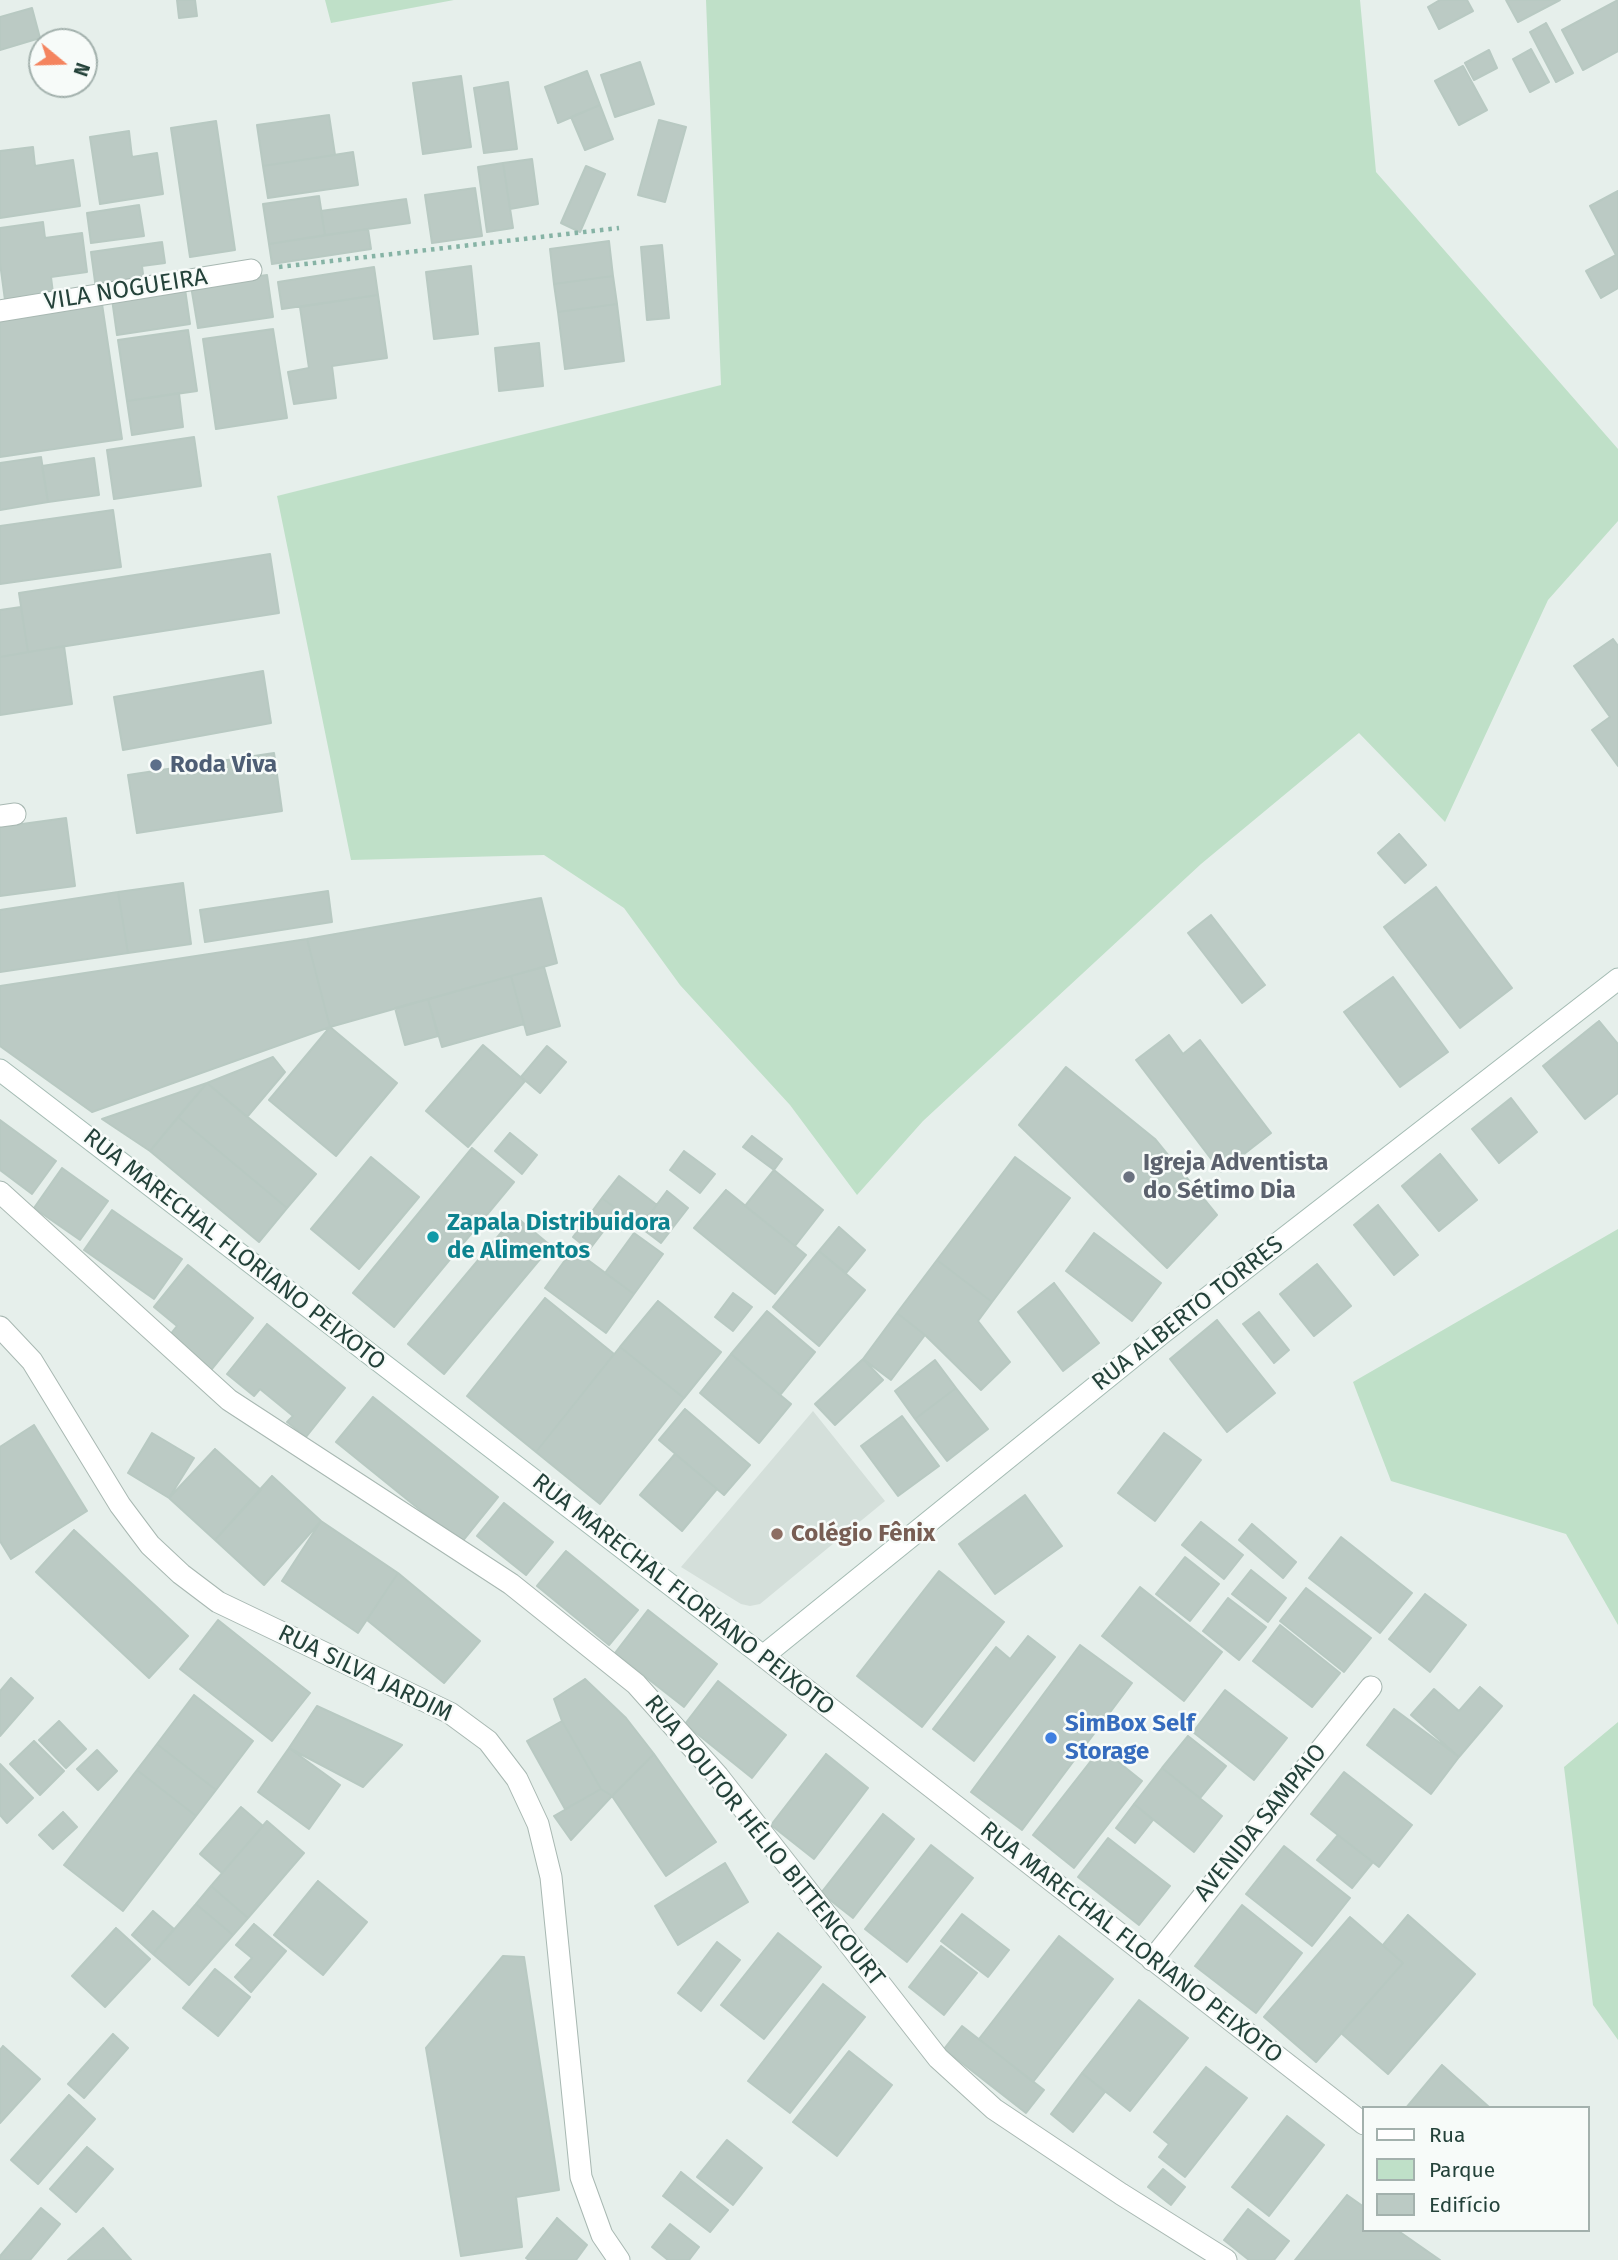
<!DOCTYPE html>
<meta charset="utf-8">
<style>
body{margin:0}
#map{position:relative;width:1618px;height:2260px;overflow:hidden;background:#e6efeb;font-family:"Fira Sans",sans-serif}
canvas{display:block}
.legend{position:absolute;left:1362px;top:2106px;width:228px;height:126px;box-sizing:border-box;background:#f7fbf9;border:2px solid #a3b1ad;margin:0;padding:9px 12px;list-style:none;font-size:21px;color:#24423a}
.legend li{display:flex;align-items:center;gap:14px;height:35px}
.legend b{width:35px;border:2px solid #a3b1ad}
.north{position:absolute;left:28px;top:28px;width:70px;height:70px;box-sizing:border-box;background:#f7fbf9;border:2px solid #a3b1ad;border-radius:50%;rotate:109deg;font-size:19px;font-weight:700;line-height:28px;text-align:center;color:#24423a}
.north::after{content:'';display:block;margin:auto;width:24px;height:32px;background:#f4845f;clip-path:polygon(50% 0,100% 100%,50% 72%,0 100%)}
</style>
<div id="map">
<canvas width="1618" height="2260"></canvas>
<ul class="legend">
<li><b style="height:9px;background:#fff"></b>Rua</li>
<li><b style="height:19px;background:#bfe0c8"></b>Parque</li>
<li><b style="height:19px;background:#bbcac4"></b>Edifício</li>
</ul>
<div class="north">N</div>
</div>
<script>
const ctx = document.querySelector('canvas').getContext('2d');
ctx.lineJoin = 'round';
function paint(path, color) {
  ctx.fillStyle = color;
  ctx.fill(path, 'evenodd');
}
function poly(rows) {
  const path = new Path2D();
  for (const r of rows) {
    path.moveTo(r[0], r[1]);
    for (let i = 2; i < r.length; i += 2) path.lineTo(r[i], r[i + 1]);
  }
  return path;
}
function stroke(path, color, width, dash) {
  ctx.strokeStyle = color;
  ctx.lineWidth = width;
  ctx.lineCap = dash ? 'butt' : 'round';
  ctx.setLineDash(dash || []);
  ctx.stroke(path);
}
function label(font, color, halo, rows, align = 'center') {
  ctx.font = font + ' "Fira Sans",sans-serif';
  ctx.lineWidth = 5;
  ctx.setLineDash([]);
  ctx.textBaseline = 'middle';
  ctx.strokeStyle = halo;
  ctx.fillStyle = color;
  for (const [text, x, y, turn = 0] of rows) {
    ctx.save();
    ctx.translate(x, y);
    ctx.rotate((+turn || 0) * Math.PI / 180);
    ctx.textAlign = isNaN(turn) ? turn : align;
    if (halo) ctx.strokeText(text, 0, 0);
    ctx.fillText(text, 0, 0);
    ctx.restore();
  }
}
const built = poly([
 [813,1411,885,1501,760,1604,750,1606,741,1604,681,1567]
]);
const green = poly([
 [325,0,454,0,331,23],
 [706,0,1360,0,1376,172,1618,449,1618,521,1548,600,1445,822,1359,733,1201,864,923,1121,857,1195,790,1105,680,985,624,908,544,855,351,860,277,496,721,385],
 [1618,1229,1618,1625,1566,1534,1391,1481,1353,1382],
 [1618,1722,1618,2040,1593,2005,1564,1767]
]);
const building = poly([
 [177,0,195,0,197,16,179,18,177,0],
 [1440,0,1467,0,1473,11,1439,29,1428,7,1440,0],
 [1506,0,1560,0,1518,22,1506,0],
 [1618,0,1618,51,1583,70,1562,30,1618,0],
 [32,8,40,38,0,50,0,17,32,8],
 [1546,23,1573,73,1556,82,1530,32,1546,23],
 [1531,49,1549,82,1530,92,1513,59,1531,49],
 [1489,50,1497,68,1474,80,1465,63,1489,50],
 [640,62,654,104,615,117,601,75,640,62],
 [1463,66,1487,110,1459,125,1435,81,1463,66],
 [587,71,600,105,558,123,545,87,587,71],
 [461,76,471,147,423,154,413,83,461,76],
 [508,82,517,149,484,153,474,88,508,82],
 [600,105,613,139,585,150,571,117,600,105],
 [329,115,335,155,263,166,257,125,329,115],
 [659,120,686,127,665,202,638,195,659,120],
 [216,121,235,250,190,257,171,128,216,121],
 [129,131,132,157,157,153,163,194,100,204,90,137,129,131],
 [33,147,35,166,73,160,80,206,0,218,0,151,33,147],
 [353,152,358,185,268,198,263,166,353,152],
 [532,159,538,204,510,209,503,163,532,159],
 [503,163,513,228,487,232,478,167,503,163],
 [586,166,605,174,580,232,561,223,586,166],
 [475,188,482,236,432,243,425,195,475,188],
 [1618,191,1618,254,1616,255,1590,206,1618,191],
 [319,196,325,235,269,244,263,204,319,196],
 [406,199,410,223,325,235,321,211,406,199],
 [139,205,144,236,91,243,87,213,139,205],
 [43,222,45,238,82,233,87,272,51,277,53,293,5,300,0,263,0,228,43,222],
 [368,229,371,249,272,264,269,244,368,229],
 [609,241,613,276,554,284,550,249,609,241],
 [162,242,165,263,142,266,144,282,96,289,91,252,162,242],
 [662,245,669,318,647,320,641,247,662,245],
 [1618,254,1618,288,1601,298,1586,271,1618,254],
 [471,266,478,334,434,339,426,272,471,266],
 [374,267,378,295,282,309,278,282,374,267],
 [267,275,273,317,198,328,191,286,267,275],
 [613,276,617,304,558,312,554,284,613,276],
 [185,289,190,324,117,335,112,299,185,289],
 [378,295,387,358,332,366,336,398,294,404,288,372,309,368,300,307,378,295],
 [102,304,122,439,0,457,0,319,102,304],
 [617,304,624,361,565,369,558,312,617,304],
 [273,329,287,418,216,429,203,339,273,329],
 [188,330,197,391,127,401,118,340,188,330],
 [539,343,543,386,499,391,495,348,539,343],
 [179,393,183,427,132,435,127,401,179,393],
 [194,437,201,486,114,499,107,450,194,437],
 [41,457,48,502,0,510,0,463,41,457],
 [94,458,99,495,48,502,42,466,94,458],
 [113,510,121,567,0,584,0,526,113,510],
 [270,554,279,613,28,652,19,593,270,554],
 [21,607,28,652,0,657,0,610,21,607],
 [1613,639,1618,646,1618,766,1592,730,1610,717,1574,666,1613,639],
 [64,646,72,704,0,715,0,657,64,646],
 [263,671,271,723,123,750,114,697,263,671],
 [274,753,282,811,137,833,128,775,274,753],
 [66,818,75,886,0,896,0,827,66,818],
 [1399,834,1426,865,1405,883,1378,853,1399,834],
 [183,883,191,944,128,953,118,892,183,883],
 [1436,887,1512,988,1460,1028,1384,927,1436,887],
 [328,891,332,922,205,942,200,910,328,891],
 [118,892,128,953,0,972,0,910,118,892],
 [541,898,557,963,330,1027,307,939,541,898],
 [1211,915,1265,985,1242,1003,1188,933,1211,915],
 [307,939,330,1027,92,1112,0,1046,0,986,307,939],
 [544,967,560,1026,527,1035,511,976,544,967],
 [511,976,524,1024,442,1047,428,999,511,976],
 [1393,977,1448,1052,1400,1087,1344,1012,1393,977],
 [428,999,438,1036,405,1045,395,1008,428,999],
 [1599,1021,1618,1044,1618,1093,1585,1119,1543,1066,1599,1021],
 [330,1027,397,1083,336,1156,269,1100,330,1027],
 [1169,1035,1183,1054,1200,1040,1271,1133,1221,1172,1136,1060,1169,1035],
 [483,1045,525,1081,468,1147,426,1111,483,1045],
 [547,1046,566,1062,540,1093,521,1077,547,1046],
 [273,1057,285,1072,247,1117,207,1083,273,1057],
 [1066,1067,1155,1139,1217,1215,1167,1268,1019,1125,1066,1067],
 [207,1083,150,1151,102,1119,207,1083],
 [207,1083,316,1174,287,1208,178,1117,207,1083],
 [1511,1098,1537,1132,1499,1163,1472,1129,1511,1098],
 [178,1117,287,1208,259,1242,150,1151,178,1117],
 [0,1120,56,1161,32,1194,0,1170,0,1120],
 [510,1133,537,1155,522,1174,495,1151,510,1133],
 [752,1136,782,1159,774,1170,743,1147,752,1136],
 [472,1148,514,1182,394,1327,353,1293,472,1148],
 [684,1151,715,1174,700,1193,670,1170,684,1151],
 [1440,1154,1477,1200,1439,1231,1402,1186,1440,1154],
 [371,1157,419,1197,359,1269,311,1229,371,1157],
 [1015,1157,1070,1198,992,1302,937,1260,1015,1157],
 [62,1168,108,1201,80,1240,34,1208,62,1168],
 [774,1170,823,1210,795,1246,745,1206,774,1170],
 [619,1176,657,1205,640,1227,602,1198,619,1176],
 [726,1190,806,1255,775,1294,694,1228,726,1190],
 [667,1191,688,1208,661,1243,640,1227,667,1191],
 [602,1198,619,1211,589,1250,573,1237,602,1198],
 [1378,1205,1418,1255,1394,1275,1354,1225,1378,1205],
 [112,1210,182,1259,154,1299,84,1250,112,1210],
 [515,1216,551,1246,444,1374,408,1344,515,1216],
 [839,1227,865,1250,846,1273,819,1251,839,1227],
 [634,1233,663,1254,634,1294,605,1273,634,1233],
 [1094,1233,1161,1283,1132,1321,1066,1271,1094,1233],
 [573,1249,634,1294,606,1333,545,1288,573,1249],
 [819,1251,865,1290,819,1346,773,1307,819,1251],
 [937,1260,992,1302,978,1321,1010,1362,981,1390,925,1335,897,1313,937,1260],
 [1317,1264,1351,1306,1314,1336,1280,1294,1317,1264],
 [188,1265,253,1318,211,1370,169,1336,177,1326,154,1307,188,1265],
 [1054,1283,1099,1343,1063,1371,1018,1312,1054,1283],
 [733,1293,752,1307,733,1331,715,1317,733,1293],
 [545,1298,614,1354,536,1452,467,1396,545,1298],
 [658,1301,721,1352,684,1398,620,1347,658,1301],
 [767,1311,815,1352,780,1395,731,1354,767,1311],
 [1259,1312,1289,1350,1274,1363,1243,1324,1259,1312],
 [897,1313,925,1335,891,1380,863,1359,897,1313],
 [1217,1320,1275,1393,1227,1432,1170,1359,1217,1320],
 [267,1324,345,1388,306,1437,287,1422,293,1416,260,1389,254,1396,227,1374,267,1324],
 [620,1347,684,1398,600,1504,536,1452,620,1347],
 [731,1354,791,1404,759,1443,700,1393,731,1354],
 [863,1359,883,1380,835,1425,815,1404,863,1359],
 [935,1360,956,1388,915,1419,895,1391,935,1360],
 [956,1388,988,1429,947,1461,915,1419,956,1388],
 [373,1397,498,1497,461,1543,336,1442,373,1397],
 [685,1409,750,1465,724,1495,659,1440,685,1409],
 [902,1416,939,1466,898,1496,861,1446,902,1416],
 [34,1425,87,1511,11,1559,0,1541,0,1447,34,1425],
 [152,1433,194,1458,169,1498,128,1473,152,1433],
 [1164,1433,1201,1460,1155,1521,1118,1493,1164,1433],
 [215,1449,261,1490,215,1540,169,1498,215,1449],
 [675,1454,717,1489,682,1531,640,1495,675,1454],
 [272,1476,321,1521,264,1585,215,1540,272,1476],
 [1025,1495,1062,1546,995,1594,959,1544,1025,1495],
 [504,1503,553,1542,526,1575,477,1536,504,1503],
 [321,1521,398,1573,358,1633,282,1581,321,1521],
 [1201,1522,1243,1555,1224,1579,1182,1545,1201,1522],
 [1252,1524,1296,1562,1283,1578,1239,1540,1252,1524],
 [74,1530,188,1636,149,1678,36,1572,74,1530],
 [1341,1537,1412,1593,1380,1633,1309,1578,1341,1537],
 [566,1551,638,1610,609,1645,537,1586,566,1551],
 [1185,1557,1219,1584,1190,1621,1156,1594,1185,1557],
 [1251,1570,1286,1598,1268,1622,1232,1594,1251,1570],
 [939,1571,1004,1622,922,1727,857,1676,939,1571],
 [398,1573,480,1641,444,1683,367,1620,398,1573],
 [1140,1587,1222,1652,1184,1701,1102,1636,1140,1587],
 [1306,1588,1371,1638,1344,1672,1280,1621,1306,1588],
 [1425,1594,1466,1625,1430,1672,1389,1639,1425,1594],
 [1228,1598,1266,1627,1239,1660,1203,1631,1228,1598],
 [648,1610,717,1664,684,1707,615,1653,648,1610],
 [218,1620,310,1693,272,1741,180,1669,218,1620],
 [1280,1625,1340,1673,1312,1707,1253,1661,1280,1625],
 [1028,1636,1055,1657,974,1761,933,1729,996,1647,1010,1659,1028,1636],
 [1080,1645,1132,1683,1022,1830,971,1792,1080,1645],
 [11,1678,33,1698,0,1736,0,1691,11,1678],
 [585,1679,626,1718,654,1754,612,1796,601,1789,562,1721,554,1699,585,1679],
 [718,1681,786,1735,752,1778,685,1724,718,1681],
 [1480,1687,1502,1706,1459,1757,1411,1715,1434,1689,1459,1711,1480,1687],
 [1225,1690,1287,1738,1254,1780,1193,1732,1225,1690],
 [194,1695,253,1741,216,1790,157,1744,194,1695],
 [317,1706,402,1745,363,1787,289,1748,317,1706],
 [1394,1709,1459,1757,1431,1794,1367,1745,1394,1709],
 [59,1721,86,1749,66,1768,39,1740,59,1721],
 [562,1721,601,1789,565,1809,527,1741,562,1721],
 [1188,1736,1226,1766,1200,1798,1162,1768,1188,1736],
 [34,1741,64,1771,40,1795,10,1764,34,1741],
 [157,1744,216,1790,196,1816,137,1770,157,1744],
 [289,1748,340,1785,309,1829,258,1792,289,1748],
 [1101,1748,1142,1781,1074,1868,1033,1835,1101,1748],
 [97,1750,117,1771,98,1790,77,1769,97,1750],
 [654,1754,716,1842,666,1876,612,1796,654,1754],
 [826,1754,868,1788,814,1859,771,1825,826,1754],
 [0,1764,33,1798,7,1823,0,1815,0,1764],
 [1162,1768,1222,1816,1194,1852,1134,1804,1162,1768],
 [137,1770,196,1816,123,1911,64,1865,137,1770],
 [1344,1772,1412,1825,1379,1867,1311,1814,1344,1772],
 [601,1789,612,1796,571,1840,554,1816,601,1789],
 [1134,1804,1153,1820,1135,1843,1116,1828,1134,1804],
 [241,1807,263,1826,222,1873,200,1854,241,1807],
 [63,1812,77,1827,53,1849,39,1835,63,1812],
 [883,1814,914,1839,853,1918,821,1893,883,1814],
 [267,1821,304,1853,248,1918,211,1886,267,1821],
 [1338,1835,1373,1862,1352,1888,1317,1860,1338,1835],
 [1108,1838,1170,1886,1139,1925,1078,1877,1108,1838],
 [931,1845,973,1878,907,1962,865,1929,931,1845],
 [1284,1846,1350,1898,1312,1946,1246,1894,1284,1846],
 [725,1863,748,1902,678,1945,655,1906,725,1863],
 [318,1881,367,1922,323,1975,274,1935,318,1881],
 [211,1886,248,1918,233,1935,196,1904,211,1886],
 [196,1904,233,1935,189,1985,153,1954,196,1904],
 [1242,1905,1302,1953,1256,2013,1195,1966,1242,1905],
 [153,1911,174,1929,153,1954,132,1935,153,1911],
 [962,1914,1009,1950,988,1977,941,1941,962,1914],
 [1408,1915,1475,1974,1388,2074,1341,2033,1403,1963,1383,1945,1408,1915],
 [1350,1917,1403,1963,1316,2062,1264,2017,1350,1917],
 [254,1924,286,1951,251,1992,235,1977,252,1958,236,1945,254,1924],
 [116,1928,150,1959,105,2007,72,1976,116,1928],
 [778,1933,821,1967,764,2039,721,2005,778,1933],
 [1059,1936,1113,1979,1033,2082,979,2039,1059,1936],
 [717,1942,740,1960,701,2011,678,1993,717,1942],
 [941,1946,977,1973,944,2015,909,1987,941,1946],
 [503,1956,524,1957,559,2190,516,2197,522,2247,461,2256,426,2048,503,1956],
 [215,1969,250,1997,218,2036,183,2008,215,1969],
 [823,1984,865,2017,790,2113,748,2081,823,1984],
 [1139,2000,1188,2038,1130,2111,1082,2073,1139,2000],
 [962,2026,1044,2090,1026,2113,944,2049,962,2026],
 [113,2034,128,2048,84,2098,68,2084,113,2034],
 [3,2046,40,2079,0,2123,0,2050,3,2046],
 [849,2051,892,2085,837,2156,793,2122,849,2051],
 [1442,2065,1489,2107,1489,2108,1406,2108,1442,2065],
 [1206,2067,1247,2098,1185,2177,1159,2157,1169,2144,1154,2132,1206,2067],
 [1082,2073,1105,2092,1073,2132,1051,2114,1082,2073],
 [69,2095,95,2119,38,2184,11,2160,69,2095],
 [1287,2116,1324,2145,1269,2216,1232,2187,1287,2116],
 [727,2140,762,2168,733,2205,697,2177,727,2140],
 [87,2147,113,2169,76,2212,50,2189,87,2147],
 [1163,2169,1185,2187,1171,2205,1148,2187,1163,2169],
 [681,2172,728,2210,710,2232,663,2196,681,2172],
 [1347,2195,1364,2207,1364,2230,1397,2230,1440,2260,1295,2260,1347,2195],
 [41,2208,60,2224,30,2260,0,2260,0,2256,41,2208],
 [1248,2209,1289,2241,1274,2260,1249,2260,1224,2240,1248,2209],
 [557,2218,587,2245,576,2260,529,2260,526,2258,557,2218],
 [670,2224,699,2247,689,2260,668,2260,652,2247,670,2224],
 [103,2228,131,2260,68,2260,103,2228]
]);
const path = poly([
 [279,267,619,228]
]);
const service = poly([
 [0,311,251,270],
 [0,816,15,814]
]);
const minor = poly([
 [0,1192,229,1400,511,1584,636,1684,718,1776,938,2058,994,2109,1121,2194,1226,2260],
 [763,1656,1364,2124],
 [1152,1960,1371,1687]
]);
const tertiary = poly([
 [0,1327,32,1361,120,1505,150,1545,181,1574,218,1602,450,1713,488,1741,517,1779,538,1824,551,1877,581,2177,602,2235,619,2260]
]);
const secondary = poly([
 [0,1070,763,1656,1161,1334,1618,979]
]);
const markers = [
 [156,765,7,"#5c6f8a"],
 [1129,1177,7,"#6b7280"],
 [433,1237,7,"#0f9aa8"],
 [777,1534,7,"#8d6e63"],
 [1051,1738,7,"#3f7fe0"]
];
const streetNames = [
 ["VILA NOGUEIRA",126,290,-9],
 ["RUA MARECHAL FLORIANO PEIXOTO",234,1250,38],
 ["RUA ALBERTO TORRES",1188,1314,-38],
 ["RUA MARECHAL FLORIANO PEIXOTO",683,1595,38],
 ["RUA SILVA JARDIM",365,1674,26],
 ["AVENIDA SAMPAIO",1261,1823,-51],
 ["RUA DOUTOR HÉLIO BITTENCOURT",764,1841,51],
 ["RUA MARECHAL FLORIANO PEIXOTO",1131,1943,38]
];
const serviceNames = [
 ["Roda Viva",170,765]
];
const worshipNames = [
 ["Igreja Adventista",1143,1163],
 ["do Sétimo Dia",1143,1191]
];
const cultureNames = [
 ["Zapala Distribuidora",447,1223],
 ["de Alimentos",447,1251]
];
const educationNames = [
 ["Colégio Fênix",791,1534]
];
const shopNames = [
 ["SimBox Self",1065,1724],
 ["Storage",1065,1752]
];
paint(built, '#d4dfda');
paint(green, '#bfe0c8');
paint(building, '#bbcac4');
stroke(building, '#b8c9c2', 2);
stroke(service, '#a8b8b2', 23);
stroke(minor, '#a8b8b2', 23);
stroke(tertiary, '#a8b8b2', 23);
stroke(secondary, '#a4bbb3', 23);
stroke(path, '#86b3a5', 4.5, [3.5, 5]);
stroke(service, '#fff', 21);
stroke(minor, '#fff', 21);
stroke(tertiary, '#fff', 21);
stroke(secondary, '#fff', 21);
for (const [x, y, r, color] of markers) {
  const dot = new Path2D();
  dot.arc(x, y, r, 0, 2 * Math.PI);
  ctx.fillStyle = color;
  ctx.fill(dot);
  stroke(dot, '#f7fbf9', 2.5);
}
label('24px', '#24423a', '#f7fbf9', streetNames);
label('bold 24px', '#4e5e75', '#f7fbf9', serviceNames, 'left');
label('bold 24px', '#5b616d', '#f7fbf9', worshipNames, 'left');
label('bold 24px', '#0d838f', '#f7fbf9', cultureNames, 'left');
label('bold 24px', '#785e54', '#f7fbf9', educationNames, 'left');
label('bold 24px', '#366cbe', '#f7fbf9', shopNames, 'left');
</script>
